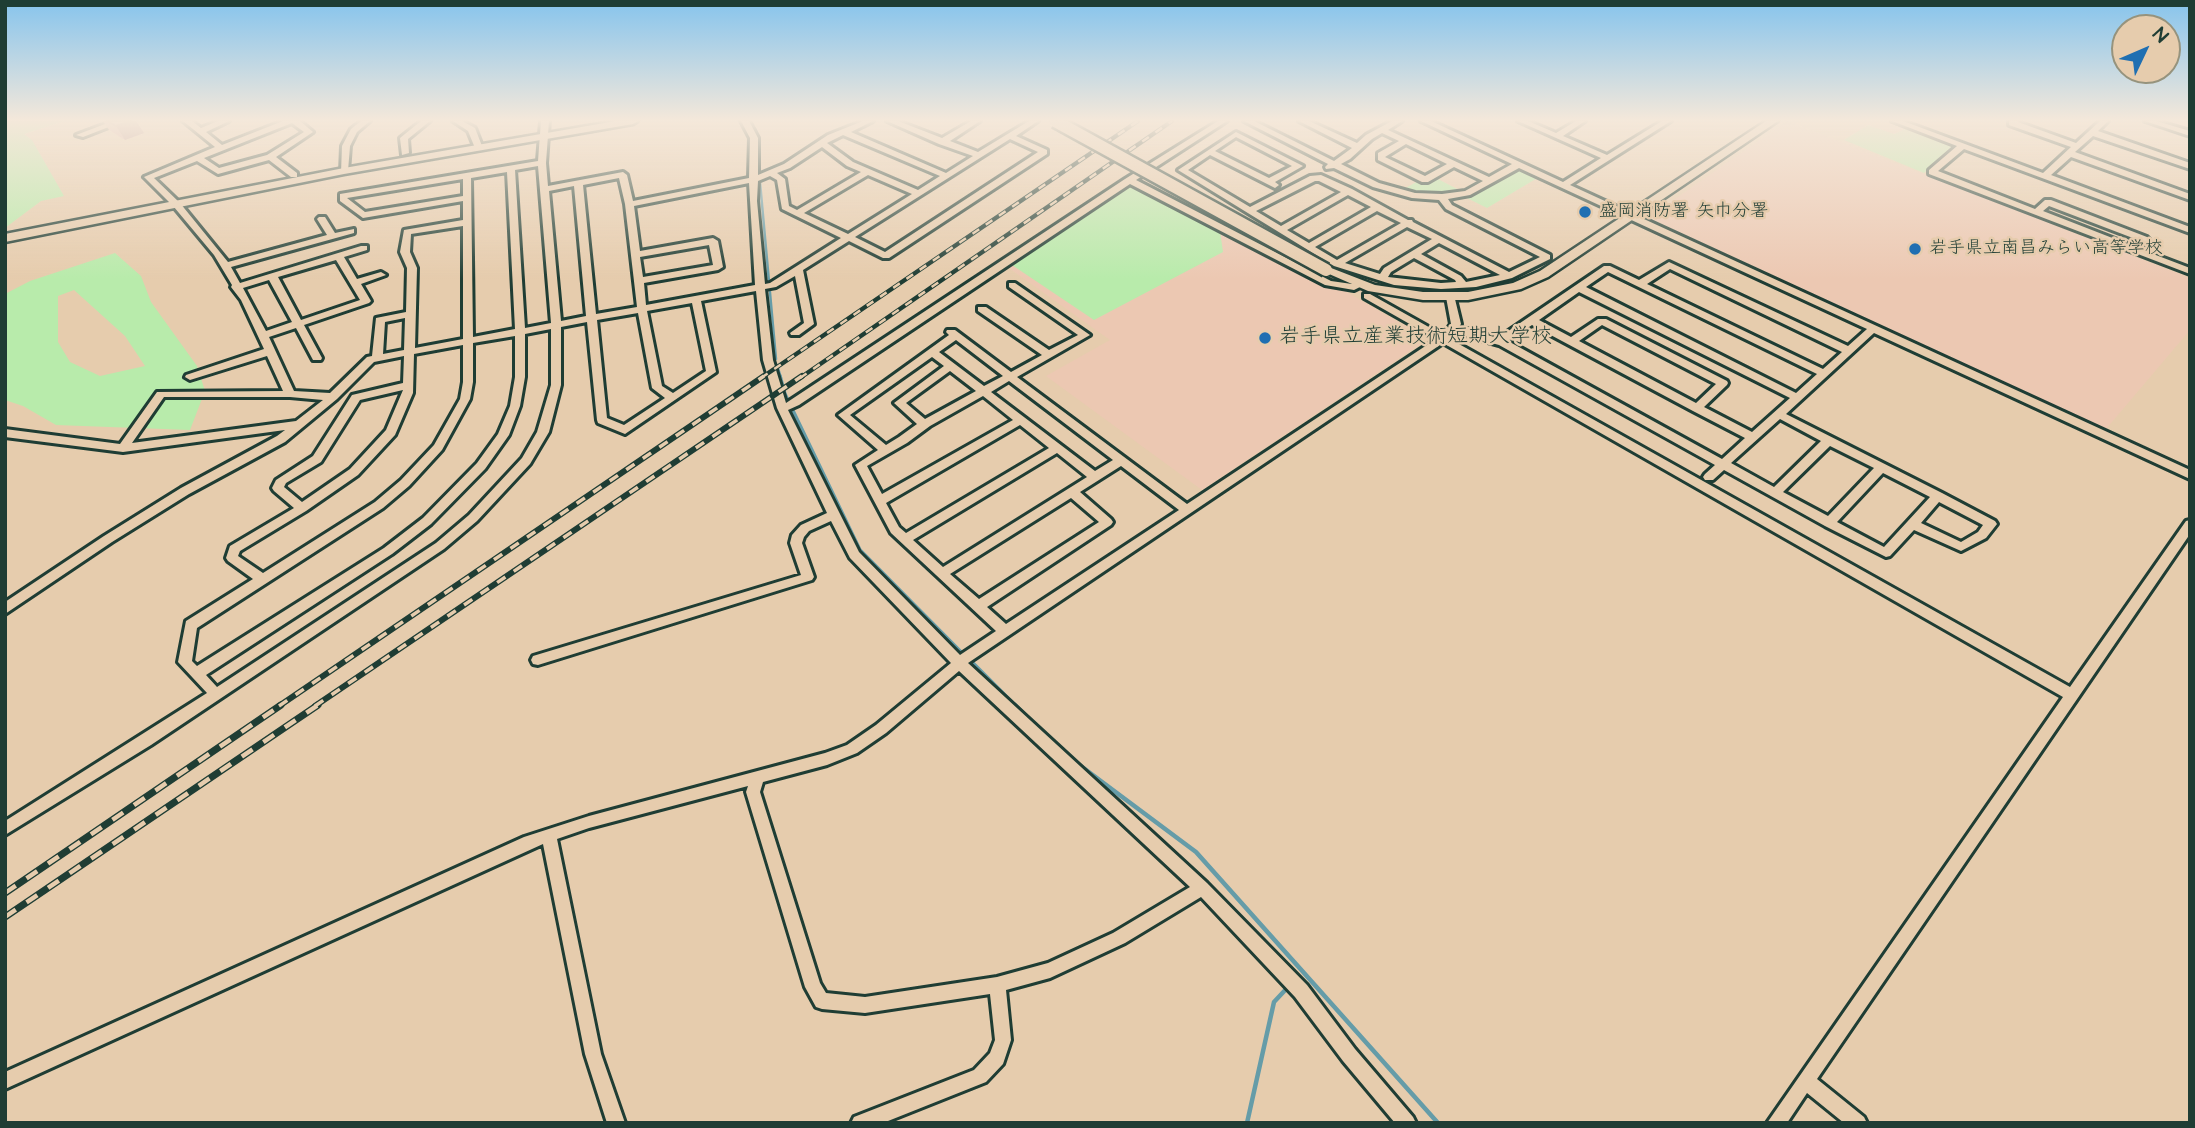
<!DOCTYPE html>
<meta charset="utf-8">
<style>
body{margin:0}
#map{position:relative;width:2195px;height:1128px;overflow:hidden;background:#e6ccad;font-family:"Architects Daughter",sans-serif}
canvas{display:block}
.frame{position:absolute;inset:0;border:7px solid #1f3d34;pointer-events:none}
.north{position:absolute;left:2111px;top:14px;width:70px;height:70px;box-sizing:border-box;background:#e6ccad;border:2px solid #96937d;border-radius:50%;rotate:46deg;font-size:19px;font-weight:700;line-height:28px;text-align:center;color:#1f3d34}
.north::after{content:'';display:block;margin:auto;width:24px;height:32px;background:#1f6fb2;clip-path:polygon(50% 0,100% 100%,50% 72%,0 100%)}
</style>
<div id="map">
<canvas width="2195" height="1128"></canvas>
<div class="frame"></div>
<div class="north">N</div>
</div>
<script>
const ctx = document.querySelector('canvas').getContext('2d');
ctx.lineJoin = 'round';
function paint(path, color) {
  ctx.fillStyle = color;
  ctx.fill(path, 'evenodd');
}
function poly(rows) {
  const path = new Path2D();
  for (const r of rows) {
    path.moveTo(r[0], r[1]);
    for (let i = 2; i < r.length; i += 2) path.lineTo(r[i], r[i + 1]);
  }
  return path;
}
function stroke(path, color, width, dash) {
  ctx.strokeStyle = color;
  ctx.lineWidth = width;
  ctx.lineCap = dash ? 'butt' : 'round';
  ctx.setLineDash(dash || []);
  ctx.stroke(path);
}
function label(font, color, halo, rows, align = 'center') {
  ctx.font = font + ' "Architects Daughter","Klee One",sans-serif';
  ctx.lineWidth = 5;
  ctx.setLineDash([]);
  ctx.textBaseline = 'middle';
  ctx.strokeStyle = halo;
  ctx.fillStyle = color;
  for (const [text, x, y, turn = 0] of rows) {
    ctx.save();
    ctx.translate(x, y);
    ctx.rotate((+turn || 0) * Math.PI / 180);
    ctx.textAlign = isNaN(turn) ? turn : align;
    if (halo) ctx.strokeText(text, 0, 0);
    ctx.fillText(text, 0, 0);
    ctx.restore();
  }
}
const built = poly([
 [1787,121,2190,278,2190,330,2106,429,1654,220,1652,215],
 [1130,183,1335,289,1345,291,1422,336,1422,343,1202,490,1046,376,1110,340,1006,266]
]);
const green = poly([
 [5,121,65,121,24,134,32,140,64,196,41,201,5,228],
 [1868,125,1894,134,1907,128,1955,146,1924,173,1844,140],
 [1521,169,1539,177,1487,208,1467,198],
 [1436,178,1461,191,1430,194,1402,190,1420,180,1429,182],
 [1131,186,1220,231,1223,252,1094,320,1012,265],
 [115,253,141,276,151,302,197,366,205,391,190,430,56,425,23,406,5,400,5,294,30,281],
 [74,290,125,336,145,366,100,376,70,362,58,342,58,296]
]);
const streamFar2 = poly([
 [748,121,756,130,756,137],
 [758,151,760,179],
 [760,182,776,359],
 [778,368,781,378]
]);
const streamFar1 = poly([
 [780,376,785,394,860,550,964,655],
 [970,660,1016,706]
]);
const stream = poly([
 [1015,705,1036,726],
 [1070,758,1196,852,1438,1123],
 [1247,1123,1274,1002,1289,986]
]);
const minor = poly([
 [113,121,124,121,83,137,76,135,113,121],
 [183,121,192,121,201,128,218,121,229,121,206,132,222,145,283,121,300,121,313,132,276,157,297,173,297,177,291,177,269,160,218,174,197,161,154,178,180,203,228,262,327,235,317,219,319,217,325,217,335,233,354,229,354,233,231,267,240,283,361,246,367,246,367,250,344,257,357,279,381,272,386,275,361,284,371,301,369,303,304,325,322,358,321,360,313,360,296,328,269,337,294,391,330,393,367,357,372,356,376,318,406,312,407,268,400,252,404,230,463,220,463,201,363,218,340,201,340,194,538,161,541,121,549,121,546,163,548,186,623,172,627,175,633,201,749,178,750,138,741,121,749,121,758,138,758,175,784,164,828,135,863,121,873,121,851,132,946,173,973,156,939,144,887,121,898,121,942,138,971,121,980,121,950,141,978,152,1029,121,1038,121,1016,136,1047,150,1047,154,889,258,883,258,849,241,803,270,814,324,799,335,791,335,790,333,804,323,795,276,776,287,765,289,773,360,786,403,1125,179,1218,121,1227,121,1136,180,1331,281,1352,284,1359,281,1362,282,1362,286,1354,290,1325,285,1130,184,799,405,788,410,859,552,960,655,996,631,891,533,855,465,878,450,838,415,949,335,946,332,947,330,955,330,1011,372,1042,355,978,311,978,307,986,307,1049,350,1078,335,1009,287,1009,283,1015,283,1090,335,1017,377,1187,504,1436,339,1364,298,1364,294,1370,294,1443,335,1451,324,1446,297,1448,295,1454,295,1461,324,1459,327,1498,338,1604,266,1610,266,1639,280,1669,262,1848,346,1867,329,1519,168,1470,195,1448,199,1452,205,1550,255,1550,259,1512,278,1476,287,1441,289,1394,285,1334,266,1178,170,1236,132,1303,166,1275,182,1279,185,1275,188,1210,155,1188,170,1250,207,1310,176,1321,175,1352,189,1408,220,1412,220,1413,222,1509,272,1540,257,1446,209,1439,200,1412,198,1373,187,1334,168,1326,169,1325,167,1328,164,1244,121,1254,121,1334,161,1352,148,1299,121,1309,121,1357,143,1366,135,1392,121,1402,121,1388,130,1489,177,1512,164,1421,121,1431,121,1563,182,1601,158,1518,121,1528,121,1556,133,1576,121,1585,121,1563,136,1607,155,1662,121,1671,121,1570,185,2190,470,2190,479,1874,333,1786,414,1942,493,1995,521,1997,524,1986,538,1961,551,1914,530,1890,556,1886,557,1825,526,1724,470,1713,480,1705,480,1703,477,1705,474,1715,465,1499,345,1456,333,1450,339,2070,687,2186,521,2190,520,2190,534,1817,1079,1864,1117,1867,1123,1844,1123,1807,1093,1787,1123,1767,1123,2063,697,1443,343,968,663,1207,883,1307,985,1355,1049,1413,1117,1416,1123,1395,1123,1343,1061,1295,997,1201,897,1125,943,1050,978,1006,990,1011,1040,1003,1064,986,1082,883,1123,851,1123,854,1117,974,1070,990,1053,995,1040,990,994,865,1013,822,1009,816,1007,805,987,746,792,748,786,589,828,557,839,601,1054,625,1123,607,1123,585,1054,543,844,5,1089,5,1072,524,837,589,816,825,753,847,745,876,725,951,663,850,558,831,521,809,531,804,537,802,543,814,577,812,580,538,665,533,664,531,660,533,656,801,575,790,543,792,535,801,525,827,513,777,408,763,360,756,291,701,301,716,372,625,434,598,423,597,420,587,322,561,327,561,385,549,432,530,464,477,521,444,549,151,745,5,835,5,821,207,693,178,662,186,621,253,579,228,561,226,558,230,546,294,508,274,491,272,488,276,480,313,456,352,395,403,383,404,356,374,362,337,399,285,442,189,494,112,542,5,614,5,602,104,536,181,488,277,436,285,430,123,452,5,437,5,429,120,444,157,392,283,391,267,356,190,380,185,377,186,375,264,349,241,300,231,287,232,285,214,255,174,207,144,177,215,147,183,121],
 [292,123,304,132,267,155,219,168,204,158,292,123],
 [1382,133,1399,141,1378,153,1378,160,1422,182,1428,182,1454,167,1483,181,1465,191,1442,194,1415,193,1379,183,1341,164,1350,159,1372,139,1382,133],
 [843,135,940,176,918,190,853,162,827,143,843,135],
 [1236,137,1292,166,1269,178,1215,151,1236,137],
 [1010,139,1038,152,885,252,855,237,1010,139],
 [1406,144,1447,164,1425,176,1385,157,1406,144],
 [822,147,847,166,861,172,797,210,789,206,785,179,777,173,790,168,822,147],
 [538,166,551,323,525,328,515,170,538,166],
 [507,172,515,329,473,337,471,178,507,172],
 [868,175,912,194,848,234,804,213,868,175],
 [770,176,777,180,782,209,841,238,770,283,765,284,757,201,758,181,770,176],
 [619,178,625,204,637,307,596,314,583,185,619,178],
 [463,179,463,196,365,212,347,198,463,179],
 [1315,181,1319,181,1341,192,1281,226,1256,211,1315,181],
 [749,183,755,285,646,305,644,283,718,270,723,267,718,241,713,238,640,251,634,206,749,183],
 [574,186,586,316,561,321,549,191,574,186],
 [1348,195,1371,207,1309,243,1287,230,1348,195],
 [1377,211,1401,223,1337,260,1315,247,1377,211],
 [463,226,463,339,415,348,417,268,410,252,411,234,463,226],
 [1407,227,1432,239,1384,268,1380,274,1345,263,1407,227],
 [1439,243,1500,275,1466,282,1461,276,1421,254,1439,243],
 [709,245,713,265,643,277,640,257,709,245],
 [1414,258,1455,280,1456,282,1441,283,1388,277,1391,272,1414,258],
 [336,260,360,300,301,320,278,277,336,260],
 [1670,269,1842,352,1823,369,1647,284,1670,269],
 [1608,272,1817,374,1796,393,1586,287,1608,272],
 [269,280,292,322,266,331,243,288,269,280],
 [1579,292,1790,398,1752,432,1704,407,1727,385,1728,383,1727,381,1606,319,1598,319,1571,337,1539,320,1579,292],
 [692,303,706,371,673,393,662,386,647,311,692,303],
 [638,313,652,388,665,398,624,425,607,418,597,320,638,313],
 [405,318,404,350,383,354,385,322,405,318],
 [1532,325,1693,411,1745,438,1722,459,1508,341,1532,325],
 [1602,325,1716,384,1696,403,1579,341,1602,325],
 [551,329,551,385,537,432,522,458,469,515,436,543,217,687,206,675,392,554,431,524,485,469,509,435,520,406,525,377,525,334,551,329],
 [515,336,515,377,510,406,498,434,477,463,423,518,384,548,197,666,192,661,197,628,383,508,409,486,442,450,470,399,473,382,473,343,515,336],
 [956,340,1003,376,984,386,939,352,956,340],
 [463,345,463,382,460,399,434,445,401,480,375,502,263,573,238,556,240,551,306,511,358,475,395,435,413,393,414,354,463,345],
 [932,357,944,366,894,403,917,424,899,437,886,445,850,415,932,357],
 [950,371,976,391,925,419,906,403,950,371],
 [1009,381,1113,460,1095,471,991,392,1009,381],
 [403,390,386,430,350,469,302,502,284,487,286,483,321,462,360,400,403,390],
 [983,396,1013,420,882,494,867,466,907,443,930,426,983,396],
 [164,397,290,397,323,400,296,421,132,443,164,397],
 [1780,419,1821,441,1774,487,1731,463,1780,419],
 [1020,425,1049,448,906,533,899,527,886,503,1020,425],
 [1830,446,1874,468,1828,516,1783,492,1830,446],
 [1057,453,1087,477,943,567,913,540,1057,453],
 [1121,466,1179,510,1006,624,987,607,1111,525,1113,522,1111,519,1080,492,1121,466],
 [1883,473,1930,497,1884,547,1837,522,1883,473],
 [1071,498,1099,522,979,599,950,574,1071,498],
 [1939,502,1983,525,1978,532,1961,542,1921,523,1939,502],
 [959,671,1190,887,1113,933,1048,963,997,977,865,997,826,993,820,983,760,792,763,782,827,765,857,753,886,733,959,671],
 [361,121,370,121,357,132,350,146,348,171,341,173,342,146,351,129,361,121],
 [421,121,430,121,408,139,409,153,402,155,400,138,421,121],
 [453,121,462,121,475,128,482,146,481,148,475,148,468,131,453,121],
 [1892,121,1903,121,2043,173,2071,147,2009,125,2009,121,2019,121,2018,122,2076,143,2100,121,2108,121,2098,131,2190,163,2190,169,2093,136,2075,152,2190,194,2190,200,2071,157,2051,175,2190,227,2190,233,1964,149,1938,171,2035,209,2045,200,2051,200,2147,237,2149,239,2140,249,2190,268,2190,274,1929,174,1929,170,1957,146,1892,121],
 [2049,206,2138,240,2133,246,2043,211,2049,206],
 [2145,121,2156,121,2190,131,2190,136,2145,121]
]);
const major = poly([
 [616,121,638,121,633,124,344,174,5,242,5,234,344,168,616,121],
 [1766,121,1778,121,1548,277,1521,289,1468,300,1423,300,1368,291,1320,270,1326,266,1375,285,1423,292,1468,292,1513,283,1540,271,1766,121]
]);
const railFar2 = poly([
 [761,378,1138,121],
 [800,378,1172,121]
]);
const railFar1 = poly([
 [279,706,764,376],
 [315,706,802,376]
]);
const rail = poly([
 [5,893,281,705],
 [5,917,318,705]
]);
const majorBridge = poly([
 [1055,121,1326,270]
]);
const wall = poly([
 [103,121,136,121,144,133,125,140,109,130]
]);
const shadedWall = poly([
 [131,121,136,121,144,133,125,140,116,126]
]);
const building = poly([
 [107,121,131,121,116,126,107,121]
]);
const markers = [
 [1585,212,7,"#1f6fb2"],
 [1915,249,7,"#1f6fb2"],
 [1265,338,7,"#1f6fb2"]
];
const farPoinames = [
 ["盛岡消防署 矢巾分署",1599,212],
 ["岩手県立南昌みらい高等学校",1929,249]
];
const poiNames = [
 ["岩手県立産業技術短期大学校",1279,338]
];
paint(built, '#ecc8b2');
paint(green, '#b8ebab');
stroke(streamFar2, '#659ca8', 2.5);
stroke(streamFar1, '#659ca8', 3.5);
stroke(stream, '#659ca8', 4.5);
stroke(minor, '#1f3d34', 6);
stroke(major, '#1f3d34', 5);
paint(minor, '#e6ccad');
paint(major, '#e6ccad');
stroke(railFar2, '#1f3d34', 4.5);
stroke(railFar1, '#1f3d34', 6);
stroke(rail, '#1f3d34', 7);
stroke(railFar2, '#e6ccad', 2.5, [8]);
stroke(railFar1, '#e6ccad', 3.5, [10]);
stroke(rail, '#e6ccad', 4.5, [13]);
stroke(majorBridge, '#1f3d34', 17, []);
stroke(majorBridge, '#e6ccad', 12);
paint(wall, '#d7a3a2');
paint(shadedWall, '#af8584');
paint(building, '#fabebc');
stroke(building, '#af8584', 2);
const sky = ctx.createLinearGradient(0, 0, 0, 279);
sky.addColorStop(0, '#86c4ed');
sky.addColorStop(0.43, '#f4e8da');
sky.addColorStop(1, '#f4e8da00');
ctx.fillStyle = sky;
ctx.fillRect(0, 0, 2195, 279);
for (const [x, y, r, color] of markers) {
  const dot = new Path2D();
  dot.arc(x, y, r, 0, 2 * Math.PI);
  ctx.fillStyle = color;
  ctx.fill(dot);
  stroke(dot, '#e6ccad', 2.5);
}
label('18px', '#1f3d34', '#e6ccad', farPoinames, 'left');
label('21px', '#1f3d34', '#e6ccad', poiNames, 'left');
</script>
